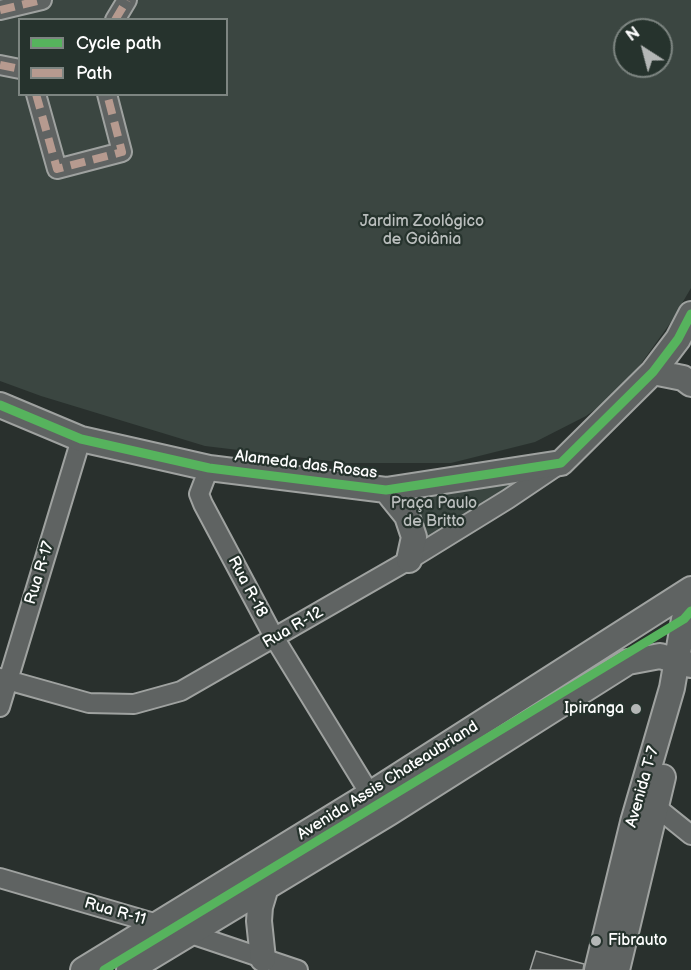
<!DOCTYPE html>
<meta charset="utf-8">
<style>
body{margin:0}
#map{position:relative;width:691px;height:970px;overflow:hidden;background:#29302d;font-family:"Balsamiq Sans",sans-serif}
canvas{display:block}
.legend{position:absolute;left:18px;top:18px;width:210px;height:78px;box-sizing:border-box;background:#26332d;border:2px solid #7d8581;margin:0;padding:8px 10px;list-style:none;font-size:18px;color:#fff}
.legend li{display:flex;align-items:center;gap:12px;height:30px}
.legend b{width:30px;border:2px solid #7d8581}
.north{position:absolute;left:613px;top:18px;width:60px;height:60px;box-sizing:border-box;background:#26332d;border:2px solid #7d8581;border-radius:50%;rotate:324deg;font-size:16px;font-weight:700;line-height:24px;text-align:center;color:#fff}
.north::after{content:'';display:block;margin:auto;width:21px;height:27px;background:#b4b7b6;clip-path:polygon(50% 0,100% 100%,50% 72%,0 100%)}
</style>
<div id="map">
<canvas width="691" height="970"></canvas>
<ul class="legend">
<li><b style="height:8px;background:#56b35d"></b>Cycle path</li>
<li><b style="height:8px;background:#b69a8f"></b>Path</li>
</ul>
<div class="north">N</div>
</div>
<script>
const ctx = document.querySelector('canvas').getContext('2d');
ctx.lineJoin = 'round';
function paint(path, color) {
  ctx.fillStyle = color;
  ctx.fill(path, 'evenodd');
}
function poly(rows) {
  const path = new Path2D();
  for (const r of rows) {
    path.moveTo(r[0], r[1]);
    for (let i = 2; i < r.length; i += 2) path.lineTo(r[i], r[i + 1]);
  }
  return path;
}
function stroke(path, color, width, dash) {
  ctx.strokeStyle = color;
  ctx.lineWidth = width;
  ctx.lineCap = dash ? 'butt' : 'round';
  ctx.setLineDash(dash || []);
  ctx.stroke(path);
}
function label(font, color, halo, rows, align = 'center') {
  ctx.font = font + ' "Balsamiq Sans",sans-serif';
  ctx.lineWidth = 4.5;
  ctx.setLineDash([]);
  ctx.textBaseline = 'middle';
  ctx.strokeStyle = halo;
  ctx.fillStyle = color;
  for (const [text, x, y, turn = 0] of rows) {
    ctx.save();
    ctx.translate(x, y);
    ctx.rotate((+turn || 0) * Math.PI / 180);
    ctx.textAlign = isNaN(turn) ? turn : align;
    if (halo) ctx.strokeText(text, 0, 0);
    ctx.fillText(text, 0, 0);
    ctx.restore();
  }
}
const green = poly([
 [0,0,691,0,691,288,671,322,622,390,586,416,535,442,451,463,346,463,205,446,41,396,0,381],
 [20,20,226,20,226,94,20,94],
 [625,30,661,30,661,66,625,66],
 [521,480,422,544,401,497]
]);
const building = poly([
 [536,951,584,964,583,970,530,970,536,951]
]);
const minor = poly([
 [0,10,42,0],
 [115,20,127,0],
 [0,65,20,69],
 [36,94,57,169,122,152,107,94],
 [209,468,199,494,203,504,275,639,370,794],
 [0,678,89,703,134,704,181,691,409,560,508,499,557,466],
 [0,707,81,439],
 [655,806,691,835],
 [0,878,188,933,298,970]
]);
const major = poly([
 [653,372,683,378,691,384],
 [0,405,81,439,209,468,386,490,561,463,653,372,678,339,691,314],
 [386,490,407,516,414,537,409,560],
 [263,959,259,921,260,907,266,887],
 [83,970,370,794,691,589],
 [129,970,389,813,628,662,660,656,691,665],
 [597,970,633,822,672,688,684,619,691,605],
 [617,970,663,777]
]);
const quiet = poly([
 [0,10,42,0],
 [115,20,127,0],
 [0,65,20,69],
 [36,94,57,169,122,152,107,94]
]);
const cycleway = poly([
 [0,405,81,439,209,468,386,490,561,463,653,372,678,339,691,314],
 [104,970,684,619,691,611]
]);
const markers = [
 [636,709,6,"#b4b7b6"],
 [596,941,6,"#b4b7b6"]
];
const parkNames = [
 ["Jardim Zoológico",422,222],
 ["de Goiânia",422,240],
 ["Praça Paulo",434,504],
 ["de Britto",434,522]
];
const streetNames = [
 ["Alameda das Rosas",306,465,7],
 ["Rua R-17",40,573,-73],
 ["Rua R-18",247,587,62],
 ["Rua R-12",293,628,-30],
 ["Avenida Assis Chateaubriand",388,781,-32],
 ["Avenida T-7",643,787,-74],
 ["Rua R-11",115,912,16]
];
const poiNames = [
 ["Ipiranga",624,709],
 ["Fibrauto",608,941,"left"]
];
paint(green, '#3b4641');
paint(building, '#414644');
stroke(building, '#9fa2a0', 1.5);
stroke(minor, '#9fa2a0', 22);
stroke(major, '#9fa2a0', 28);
stroke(minor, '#5f6362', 18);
stroke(major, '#5f6362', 24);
stroke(quiet, '#b69a8f', 8, [15, 8]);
stroke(cycleway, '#56b35d', 9);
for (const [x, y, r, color] of markers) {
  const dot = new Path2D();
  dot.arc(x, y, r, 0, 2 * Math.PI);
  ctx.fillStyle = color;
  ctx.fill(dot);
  stroke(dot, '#26332d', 2);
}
label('16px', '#bbbfbe', '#26332d', parkNames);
label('16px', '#fff', '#26332d', streetNames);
label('16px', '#fff', '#26332d', poiNames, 'right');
</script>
